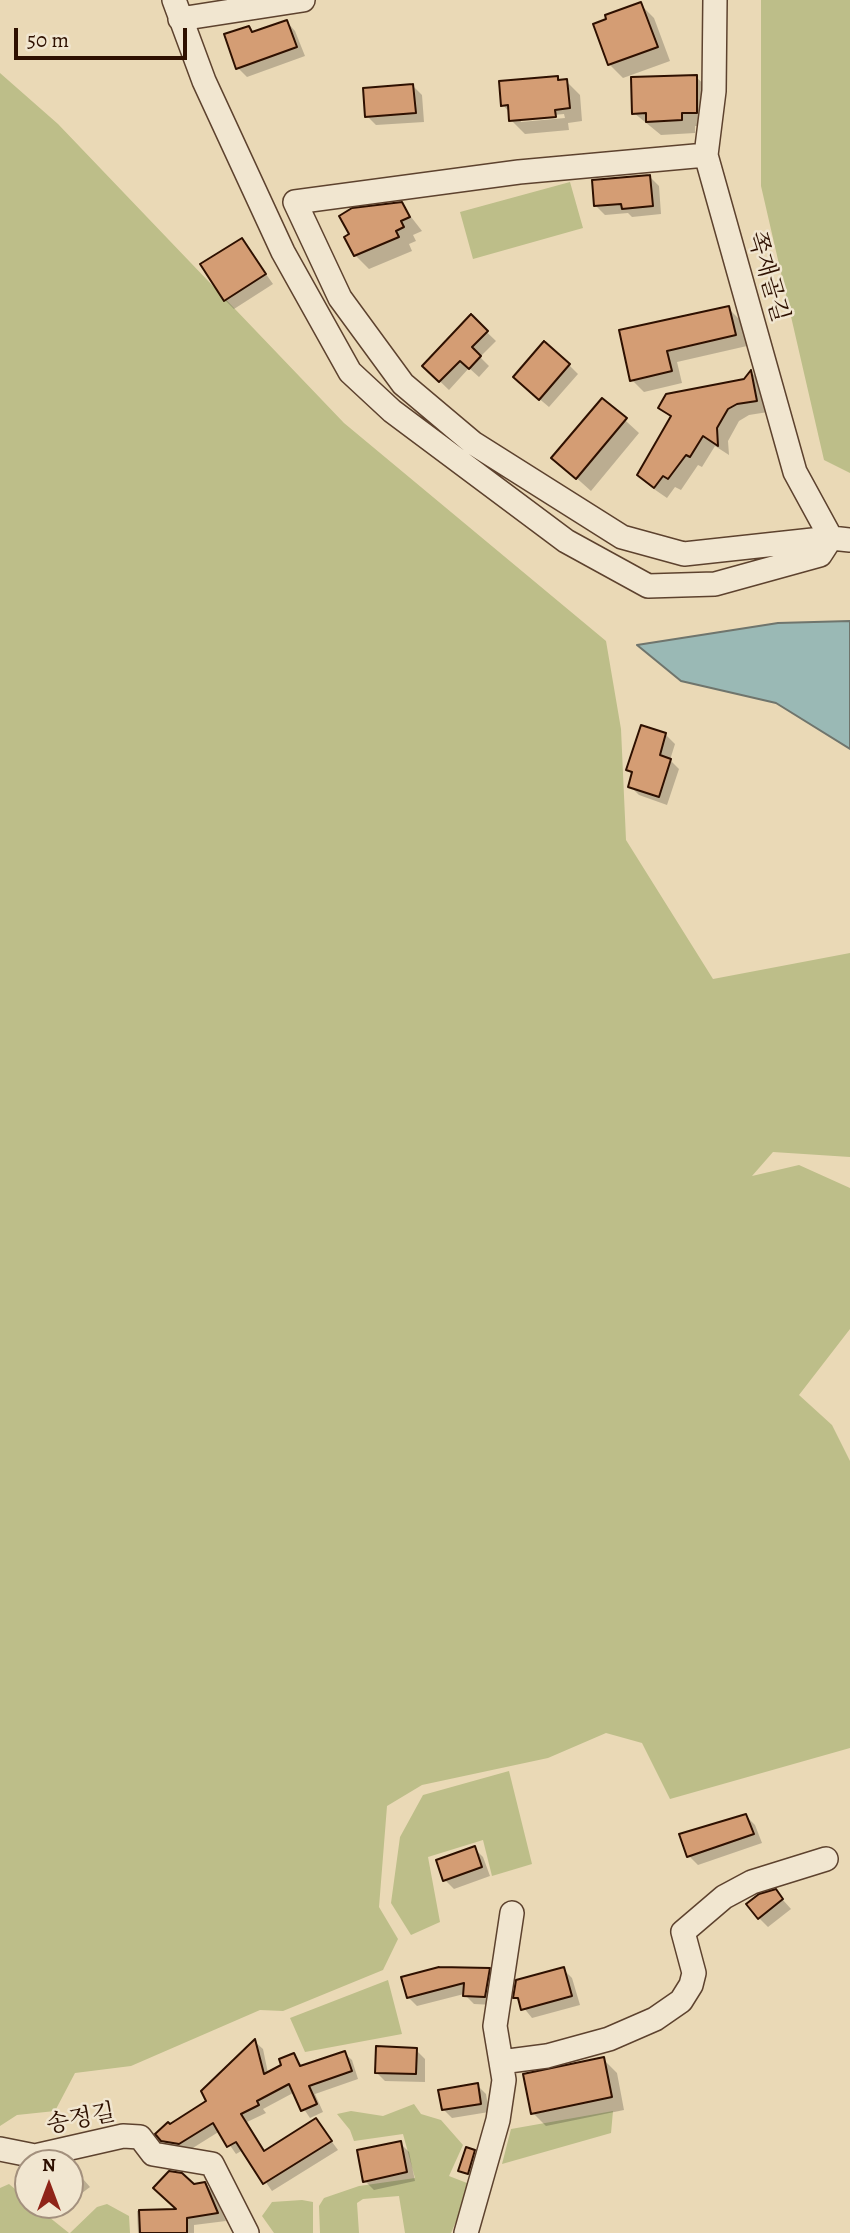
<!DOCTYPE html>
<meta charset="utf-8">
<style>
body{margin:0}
#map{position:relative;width:850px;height:2233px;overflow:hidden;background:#ead9b6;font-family:Alegreya,serif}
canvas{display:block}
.north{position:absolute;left:14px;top:2149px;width:70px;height:70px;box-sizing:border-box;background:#f1e6d0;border:2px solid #a3907d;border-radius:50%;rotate:0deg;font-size:19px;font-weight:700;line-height:28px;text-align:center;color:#2e1000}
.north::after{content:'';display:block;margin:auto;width:24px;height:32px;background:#8f2418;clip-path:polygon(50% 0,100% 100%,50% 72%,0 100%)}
.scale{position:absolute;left:14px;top:28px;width:173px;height:32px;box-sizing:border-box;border:4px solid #2e1000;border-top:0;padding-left:9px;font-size:21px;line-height:24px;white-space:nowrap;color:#2e1000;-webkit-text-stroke:5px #f1e6d0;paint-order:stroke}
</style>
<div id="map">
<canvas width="850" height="2233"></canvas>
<div class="north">N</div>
<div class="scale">50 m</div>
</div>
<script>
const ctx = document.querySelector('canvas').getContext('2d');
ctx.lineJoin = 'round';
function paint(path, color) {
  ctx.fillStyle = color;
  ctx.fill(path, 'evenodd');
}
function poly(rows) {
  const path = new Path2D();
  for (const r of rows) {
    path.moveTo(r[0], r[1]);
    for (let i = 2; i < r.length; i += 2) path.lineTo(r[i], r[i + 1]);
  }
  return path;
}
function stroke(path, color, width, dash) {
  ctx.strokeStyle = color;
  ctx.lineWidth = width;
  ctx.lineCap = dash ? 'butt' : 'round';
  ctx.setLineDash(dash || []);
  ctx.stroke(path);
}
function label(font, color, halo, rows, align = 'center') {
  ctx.font = font + ' Alegreya,"Noto Serif KR",serif';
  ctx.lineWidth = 5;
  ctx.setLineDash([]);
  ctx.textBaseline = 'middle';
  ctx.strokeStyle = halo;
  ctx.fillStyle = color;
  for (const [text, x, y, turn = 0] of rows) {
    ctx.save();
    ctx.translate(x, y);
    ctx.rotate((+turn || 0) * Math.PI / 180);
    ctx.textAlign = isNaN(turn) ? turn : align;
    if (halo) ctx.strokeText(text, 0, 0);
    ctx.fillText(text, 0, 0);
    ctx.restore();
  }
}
const green = poly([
 [761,0,850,0,850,473,824,460,761,186],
 [0,73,58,124,344,423,606,641,621,729,626,840,713,979,850,953,850,1157,773,1152,752,1176,799,1165,850,1188,850,1329,799,1395,832,1425,850,1461,850,1748,670,1799,642,1743,606,1733,548,1758,422,1785,387,1806,379,1907,398,1939,383,1970,283,2011,260,2010,131,2066,75,2073,55,2111,17,2115,0,2126],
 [570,182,583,228,473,259,460,212],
 [509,1771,532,1864,492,1876,483,1840,428,1857,440,1922,411,1935,391,1903,400,1837,423,1795],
 [388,1980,402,2034,305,2052,290,2018],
 [414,2104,421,2114,441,2120,463,2145,449,2176,472,2185,451,2233,405,2233,399,2196,363,2199,357,2203,359,2233,320,2233,319,2206,324,2198,359,2186,415,2178,403,2134,354,2141,350,2130,337,2114,351,2111,383,2116],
 [613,2111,611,2133,502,2164,511,2129],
 [9,2184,28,2200,28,2205,34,2205,69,2233,0,2233,0,2188],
 [302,2200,313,2202,313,2233,274,2233,262,2216,272,2202],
 [107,2204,129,2216,130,2233,70,2233,97,2207]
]);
const water = poly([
 [850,621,850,749,776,703,681,681,637,645,778,623,850,621]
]);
const shadow = poly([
 [640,4,654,18,670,61,623,78,609,64],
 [287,22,295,31,305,56,247,77,238,68,249,28,254,33],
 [696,77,710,90,710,126,695,126,695,133,661,135,634,113],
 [557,78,566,81,580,95,582,121,568,123,569,130,525,134,511,120,510,113,503,105],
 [564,114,565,118,521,122,521,118],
 [413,86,422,95,424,122,376,125,367,116],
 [650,177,659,186,661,214,632,217,628,213,605,215,596,206],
 [401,204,422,231,413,235,416,241,409,244,412,251,369,269,355,255,351,235],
 [242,240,273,284,234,309,225,300],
 [728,308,740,320,747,346,677,362,682,383,644,392,632,380,621,332],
 [471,317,496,341,480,357,489,366,479,377,469,368,449,390,424,366],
 [569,365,578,374,549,407,524,386],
 [751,372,762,383,768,412,749,415,739,421,728,441,729,455,715,446,702,467,698,465,681,490,675,487,667,498,651,487,639,475,672,419,660,407,745,380],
 [603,400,639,433,591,491,554,458],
 [642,727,666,735,675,744,670,760,679,769,667,805,639,795,630,786,633,775,628,770],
 [746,1816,755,1825,762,1843,698,1865,689,1856,682,1835],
 [474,1848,483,1857,490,1876,454,1889,445,1880],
 [775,1891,791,1909,768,1927,759,1918],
 [563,1969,572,1978,580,2005,532,2018,515,1997],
 [489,1970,498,1979,494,2005,474,2004,464,1994,417,2006,408,1997],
 [255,2042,263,2049,268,2073,283,2066,294,2055,303,2067,344,2053,352,2060,358,2079,315,2094,323,2112,310,2118,293,2093,263,2109,266,2113,247,2122,266,2152,316,2120,338,2150,272,2191,243,2150,236,2154,220,2131,188,2151,170,2148,162,2140,169,2127,209,2102],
 [416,2050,425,2059,425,2082,385,2081,376,2072],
 [603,2059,617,2073,624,2110,546,2126,533,2113],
 [477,2085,486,2094,489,2112,452,2118,443,2109],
 [400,2143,409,2152,415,2181,374,2190,365,2181],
 [474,2151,478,2155,472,2177,460,2170],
 [70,2164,90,2187,70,2202],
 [205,2184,213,2192,226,2221,194,2225,194,2233,138,2233,137,2211,179,2210,193,2186],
 [53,2205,67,2205,59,2211]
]);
const building = poly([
 [641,2,658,47,608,65,593,24,606,19,605,15,641,2],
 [287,20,297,47,236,69,224,34,249,26,252,32,287,20],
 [697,75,697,113,682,113,682,120,646,122,646,113,632,114,631,77,697,75],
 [558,76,558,80,567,79,570,108,555,110,556,117,509,121,508,105,501,106,499,81,558,76],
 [413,84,416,113,365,117,363,88,413,84],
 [650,175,653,206,622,209,621,204,594,206,592,180,650,175],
 [402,202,410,217,401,221,404,227,396,231,399,237,354,256,344,237,349,234,339,216,352,208,402,202],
 [242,238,266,274,224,301,200,264,242,238],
 [729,306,736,335,667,351,672,371,630,381,619,330,729,306],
 [471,314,488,331,472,347,481,356,469,369,460,361,439,382,422,366,471,314],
 [544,341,570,364,539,400,513,377,544,341],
 [751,370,757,401,737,404,728,409,717,428,718,446,703,436,690,457,686,455,668,479,663,476,654,488,637,475,671,416,658,408,666,394,744,379,751,370],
 [602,398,627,418,576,479,551,458,602,398],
 [641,725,666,733,660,755,671,759,659,797,628,787,632,772,626,770,641,725],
 [746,1814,754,1834,687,1857,679,1834,746,1814],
 [475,1846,482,1867,443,1881,436,1860,475,1846],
 [776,1889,783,1899,758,1919,746,1904,759,1894,776,1889],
 [439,1967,490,1968,485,1997,463,1996,464,1983,407,1998,401,1977,439,1967],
 [564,1967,572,1996,521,2010,518,1998,513,1998,516,1980,564,1967],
 [255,2039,264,2074,281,2065,279,2059,294,2053,300,2066,345,2051,352,2071,309,2086,317,2104,301,2111,289,2084,257,2101,259,2105,241,2114,264,2151,316,2118,332,2141,263,2184,236,2142,227,2147,213,2123,179,2144,161,2141,155,2134,168,2122,170,2124,206,2101,201,2091,255,2039],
 [376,2046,417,2048,416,2074,375,2073,376,2046],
 [604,2057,612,2097,531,2114,523,2074,604,2057],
 [478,2083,481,2104,442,2110,438,2090,478,2083],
 [401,2141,407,2172,363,2182,357,2150,401,2141],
 [466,2147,475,2150,468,2174,458,2171,466,2147],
 [169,2171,182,2173,194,2184,205,2182,218,2213,187,2218,187,2233,140,2233,139,2210,176,2209,153,2188,169,2171]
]);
const minor = poly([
 [174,0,204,81,283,252,350,372,392,411,566,541,648,586,715,584,820,555,831,538],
 [715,0,714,91,706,155,795,472,831,538],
 [180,19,303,0],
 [706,155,519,172,295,202,340,298,403,384,473,443,622,537,684,554,831,538,850,540],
 [501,2062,547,2056,609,2039,655,2019,681,2001,691,1985,694,1973,683,1932,724,1897,752,1882,826,1859],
 [0,2149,35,2156,123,2136,140,2137,153,2154,212,2164,247,2233],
 [466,2233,498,2120,504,2080,495,2026,512,1913]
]);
const streetNames = [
 ["쪽재골길",767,277,74],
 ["송정길",81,2120,-11]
];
paint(green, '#bdbe89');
paint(water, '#9ab9b5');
stroke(water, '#6f756d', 2);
paint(shadow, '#0003');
paint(building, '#d49d74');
stroke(building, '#2e1000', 2);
stroke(minor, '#5d422e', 26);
stroke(minor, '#f1e6d0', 23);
label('24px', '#2e1000', '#f1e6d0', streetNames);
</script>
